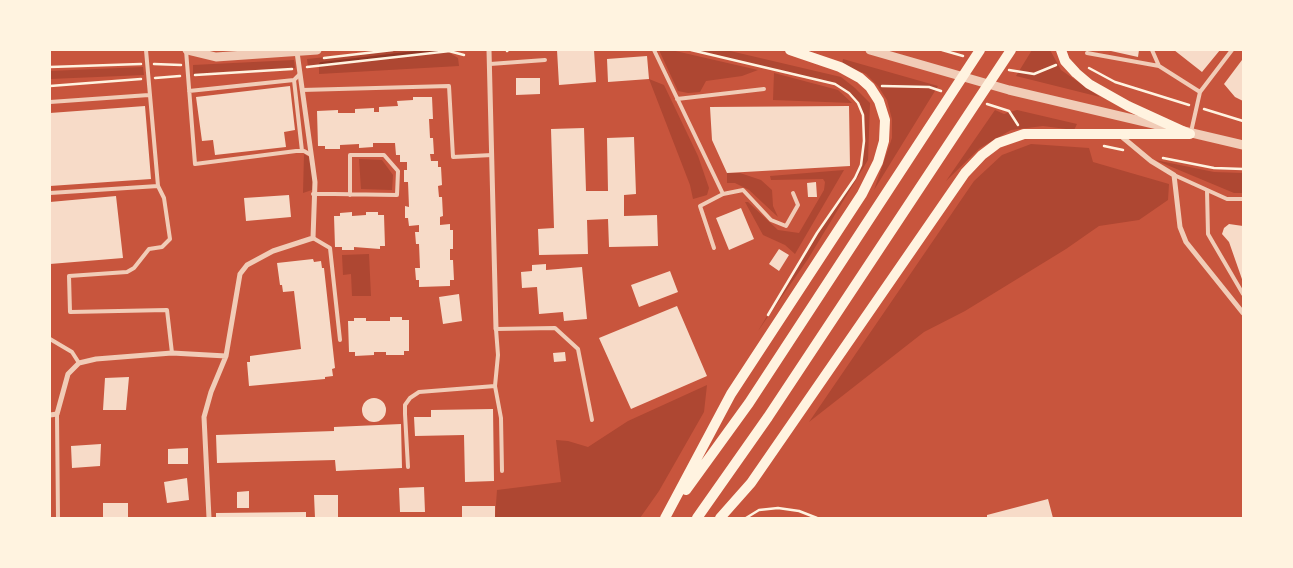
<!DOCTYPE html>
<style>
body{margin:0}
#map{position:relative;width:1293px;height:568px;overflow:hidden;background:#c8553d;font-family:Spectral,serif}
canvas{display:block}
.frame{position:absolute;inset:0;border:51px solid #fff3e0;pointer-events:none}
</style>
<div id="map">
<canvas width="1293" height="568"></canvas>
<div class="frame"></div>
</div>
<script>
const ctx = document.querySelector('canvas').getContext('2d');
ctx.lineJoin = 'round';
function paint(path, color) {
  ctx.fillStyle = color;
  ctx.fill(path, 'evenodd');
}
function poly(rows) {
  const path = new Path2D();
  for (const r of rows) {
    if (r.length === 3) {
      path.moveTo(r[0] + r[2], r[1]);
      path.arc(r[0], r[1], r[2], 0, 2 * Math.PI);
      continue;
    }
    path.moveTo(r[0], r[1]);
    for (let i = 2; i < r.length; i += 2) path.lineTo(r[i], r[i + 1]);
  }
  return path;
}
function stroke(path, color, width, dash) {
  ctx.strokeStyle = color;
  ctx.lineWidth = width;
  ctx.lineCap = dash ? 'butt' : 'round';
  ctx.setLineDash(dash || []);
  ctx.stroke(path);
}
const green = poly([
 [393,50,445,50,458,58,459,66,319,74,319,67,308,67,307,59],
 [659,50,671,50,758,70,742,76,706,81,700,92,688,93,678,91],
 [690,50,726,50,841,77,855,88,870,103,868,160,808,259,758,331,817,233,855,178,861,165,864,141,863,115,858,103,849,93,835,84],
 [1032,50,1050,50,1061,70,1100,97,1016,76],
 [843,59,938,86,874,190,892,138,892,119,887,100,878,86,866,74,842,64],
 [294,60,295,68,193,75,193,65],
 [143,67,144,75,50,79,50,71],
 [774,73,838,90,852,103,773,100],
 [649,79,664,85,698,156,709,188,707,195,693,199,690,185],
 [995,110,1004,114,1017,110,1077,124,1074,130,1043,126,1011,130,980,148,946,181],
 [1031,144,1089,148,1093,162,1169,184,1168,200,1139,220,1099,226,1066,249,965,311,924,332,809,422,974,181,1002,155],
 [304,154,309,157,313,176,312,190,303,193],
 [359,159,382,160,393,175,392,190,361,189],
 [1155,160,1214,172,1243,173,1243,193,1234,193],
 [844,170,795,254,785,245,763,235,745,202,748,202,778,230,799,233,824,190,825,182,823,179,771,180,770,176],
 [727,173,740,173,761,180,772,190,773,206,778,217,749,190,735,183,727,183],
 [369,254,371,296,352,296,351,274,343,275,342,255],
 [707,385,704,412,659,491,640,518,495,518,497,490,561,482,556,440,568,441,588,447,628,421]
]);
const stream = poly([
 [321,64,441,50]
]);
const building = poly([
 [557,50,594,50,596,82,559,85],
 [1111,50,1139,50,1138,57,1111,51],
 [1174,50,1220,50,1202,72],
 [647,56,649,79,608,82,607,59],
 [1242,60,1243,60,1243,101,1235,97,1224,84],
 [516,78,540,78,540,94,516,95],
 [290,86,295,130,284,132,286,147,215,155,213,140,202,141,196,97],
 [413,97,432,97,433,119,429,119,430,138,433,138,434,154,430,154,431,161,438,161,438,167,441,167,442,185,438,186,439,197,442,197,443,216,440,217,440,225,450,224,450,230,453,230,453,249,450,249,450,260,453,260,454,280,450,280,450,286,419,287,419,280,416,280,415,268,420,268,419,244,416,244,415,232,419,232,419,225,409,226,408,218,405,218,405,206,409,207,408,182,404,182,404,170,407,170,407,162,400,162,400,155,396,155,395,143,373,143,373,147,359,148,359,144,340,145,340,149,325,149,325,146,318,146,317,111,338,110,338,113,355,113,355,109,374,108,374,112,379,112,379,107,398,106,397,101,413,100],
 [145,106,151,179,50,186,50,113],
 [849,106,850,166,727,173,712,140,710,107],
 [584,128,586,191,608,191,607,138,634,137,636,194,624,195,624,216,657,215,658,246,609,247,608,219,587,220,588,254,539,255,538,229,554,228,551,129],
 [816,182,817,197,808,197,807,183],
 [289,195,291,217,246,221,244,198],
 [116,196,123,258,50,264,50,202],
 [741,208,754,239,729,250,716,218],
 [352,212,352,216,366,215,366,212,378,212,378,215,384,215,385,246,380,246,380,249,354,247,354,250,342,250,342,247,335,247,334,216,340,216,340,213],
 [1229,224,1243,226,1243,282,1229,242,1222,234,1224,228],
 [779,249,789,255,779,271,769,264],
 [313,259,314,262,321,261,322,268,324,268,335,368,332,369,333,376,325,377,325,379,249,386,247,362,250,362,250,356,301,349,294,291,283,292,282,285,280,285,277,263],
 [546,264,546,270,582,267,587,319,564,321,563,312,539,314,537,287,522,288,521,272,532,271,532,265],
 [670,271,678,292,639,307,631,285],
 [459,294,462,321,443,324,439,297],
 [677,306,707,376,631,409,599,338],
 [390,317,402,317,402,320,409,320,409,351,404,351,404,355,386,355,386,352,374,352,374,355,355,356,355,352,349,352,348,321,354,321,354,318,366,318,366,321,390,321],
 [565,352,566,361,554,362,553,353],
 [129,377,126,410,103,410,105,378],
 [374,410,12],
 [493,409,494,481,465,482,464,435,415,436,414,417,431,417,431,410],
 [401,424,402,468,336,471,335,460,217,463,216,435,334,431,334,427],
 [101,444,100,466,72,468,71,446],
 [188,448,188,464,168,464,168,449],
 [187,478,189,500,167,503,164,482],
 [424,487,425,512,400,512,399,488],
 [249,491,249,508,237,508,237,492],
 [314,495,338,495,338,518,315,518],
 [1048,499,1053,518,987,518,987,515],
 [103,503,128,503,128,518,103,518],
 [462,506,495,506,495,518,462,518],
 [306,512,306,518,216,518,216,513]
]);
const path = poly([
 [445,50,464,55],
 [691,50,835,84,849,93,858,103,863,115,864,141,861,165,855,178,817,233,768,315],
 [942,50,963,56],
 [507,51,508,50],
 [324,58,393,50],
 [154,64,181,65],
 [50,67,141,64],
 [307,67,450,51],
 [1089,68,1115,82,1189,105],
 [1009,70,1034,74,1056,65],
 [195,75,292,69],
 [155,78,180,76],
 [50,86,141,79],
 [882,86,929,87,941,91],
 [987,104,1009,111,1018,125],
 [1204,109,1243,121],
 [1104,146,1123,150],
 [1163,158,1214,168,1243,169],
 [746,518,759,510,778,508,799,511,817,518]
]);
const service = poly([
 [186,50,195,164,296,151,304,151,311,155],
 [654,50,723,194,700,206,714,248],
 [1152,50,1159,66],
 [1087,53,1159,66,1200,92],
 [490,64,545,60],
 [300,74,294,80,302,151],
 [302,90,449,86,453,157,492,155],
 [189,91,294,80],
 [677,99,764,89],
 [50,102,149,95],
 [1191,132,1200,92,1232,50],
 [1174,175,1227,199,1243,199],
 [158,186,164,198,170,239,162,247,149,249,134,268,127,272,69,276,70,312,167,310,172,353],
 [1207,190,1208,234,1243,294],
 [50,193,158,186,146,50],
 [313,194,334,194,397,195,398,171,384,155,350,155,350,195],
 [723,194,743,190,771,220,786,226,798,205,793,193],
 [313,238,330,248,340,340],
 [50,339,72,352,79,363],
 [57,414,58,518],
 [408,467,405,414,405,405,410,398,419,392,495,386],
 [502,471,501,418,495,386,498,355,496,329,555,328,578,349,592,420]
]);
const minor = poly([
 [489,50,496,329],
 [1121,136,1151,161,1174,175,1180,227,1186,242,1243,313],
 [50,415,57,414,68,374,79,363,96,359,172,353,226,356],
 [209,518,204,417,211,392,226,356,240,274,247,265,273,251,313,238,315,182,297,52]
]);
const tertiary = poly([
 [187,50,216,57,317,50],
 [870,50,1009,90,1243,145]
]);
const secondary = poly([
 [1061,50,1065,61,1076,73,1089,84,1128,106,1187,133],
 [686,490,749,403,980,50],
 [665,518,731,394,862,194,878,162,884,141,885,120,879,101,870,87,860,78,840,67,790,50],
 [697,518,768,417,1011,50],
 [720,518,751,483,965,173,982,155,998,143,1024,134,1190,134]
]);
paint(green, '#ae4732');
stroke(stream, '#8f3625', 4);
paint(building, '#f7dbc8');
stroke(path, '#fff3e0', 2.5);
stroke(service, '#f1ccb7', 4);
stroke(minor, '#f1ccb7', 5);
stroke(tertiary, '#f1ccb7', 9);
stroke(secondary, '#fff3e0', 10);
</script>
